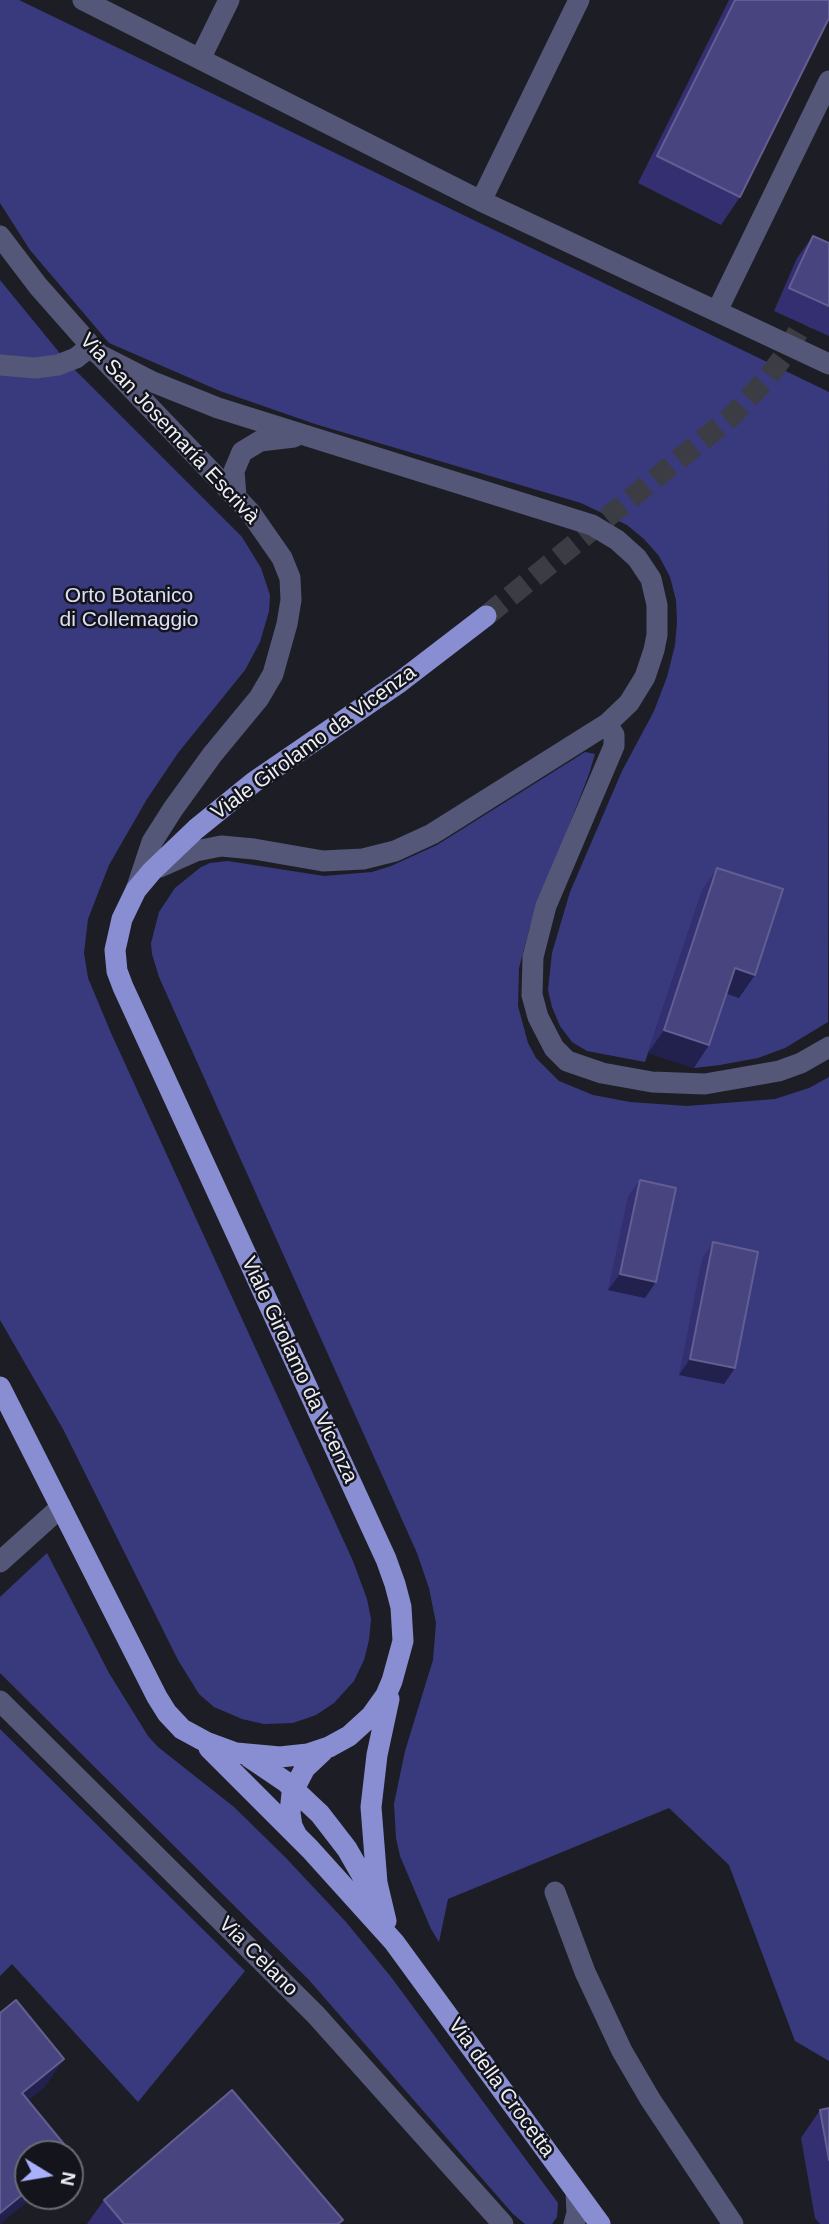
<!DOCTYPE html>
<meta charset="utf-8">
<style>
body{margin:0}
#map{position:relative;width:829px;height:2224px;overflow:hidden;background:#1d1e25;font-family:Helvetica,sans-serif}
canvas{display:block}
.north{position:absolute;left:14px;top:2140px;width:70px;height:70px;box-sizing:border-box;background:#14151c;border:2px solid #6b6c72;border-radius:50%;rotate:101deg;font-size:19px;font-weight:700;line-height:28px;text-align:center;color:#edeef3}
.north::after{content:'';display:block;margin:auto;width:24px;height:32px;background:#a9b0fc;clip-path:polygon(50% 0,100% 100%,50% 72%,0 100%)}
</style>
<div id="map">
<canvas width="829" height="2224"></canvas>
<div class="north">N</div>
</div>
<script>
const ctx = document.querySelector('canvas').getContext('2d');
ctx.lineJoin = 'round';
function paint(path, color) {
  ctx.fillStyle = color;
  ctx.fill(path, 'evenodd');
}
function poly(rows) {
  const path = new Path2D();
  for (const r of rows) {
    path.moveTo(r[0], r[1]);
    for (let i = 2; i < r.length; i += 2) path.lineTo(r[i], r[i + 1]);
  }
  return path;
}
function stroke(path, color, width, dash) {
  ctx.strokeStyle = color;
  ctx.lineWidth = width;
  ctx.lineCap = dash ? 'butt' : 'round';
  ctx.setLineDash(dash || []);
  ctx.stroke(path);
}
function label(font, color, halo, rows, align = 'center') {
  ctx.font = font + ' Helvetica,sans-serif';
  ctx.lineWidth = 5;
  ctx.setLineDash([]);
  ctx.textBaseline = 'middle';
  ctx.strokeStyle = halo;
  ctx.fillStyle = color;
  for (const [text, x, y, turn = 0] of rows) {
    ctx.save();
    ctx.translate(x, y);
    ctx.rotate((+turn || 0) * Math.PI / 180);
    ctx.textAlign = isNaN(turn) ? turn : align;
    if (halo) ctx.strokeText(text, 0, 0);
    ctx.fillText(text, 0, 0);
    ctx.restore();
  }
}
const green = poly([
 [0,0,19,0,829,392,828,1022,785,1048,758,1058,720,1065,694,1068,719,991,739,997,767,912,702,891,645,1062,587,1051,572,1042,560,1026,552,1007,548,990,552,953,570,892,622,771,654,711,667,677,675,645,677,622,676,600,670,577,659,556,644,539,627,525,581,503,315,424,220,391,109,343,30,250,0,203],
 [0,280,67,362,242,537,261,568,270,595,269,611,260,642,245,670,178,753,147,799,109,865,88,919,84,953,88,978,111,1033,353,1561,367,1599,371,1619,369,1640,364,1660,354,1681,334,1703,316,1715,293,1723,264,1724,242,1719,214,1707,199,1694,178,1660,63,1429,0,1320],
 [585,752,595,754,589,774,530,926,519,968,518,1006,528,1043,536,1058,559,1081,593,1095,630,1102,687,1106,775,1099,809,1088,829,1077,829,2061,795,2041,729,1865,669,1808,448,1899,439,1942,431,1929,400,1856,396,1838,394,1804,405,1751,433,1660,436,1623,429,1588,417,1553,159,977,152,954,151,943,159,912,175,888,201,867,210,863,228,861,324,876,372,872,391,866,437,845],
 [47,1553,109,1673,148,1736,158,1747,234,1807,285,1857,346,1922,391,1977,558,2203,557,2217,552,2224,525,2224,513,2214,309,1980,0,1673,0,1597],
 [0,1729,245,1971,138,2102,12,1964,0,1976]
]);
const majorTunnel = poly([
 [486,616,732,416,769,376,786,353,829,277]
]);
const minor = poly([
 [83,0,481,201,829,364],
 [200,59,229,0],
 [481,201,579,0],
 [0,236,38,286,91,346,250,512,282,558,290,578,291,600,287,624,273,674,259,698,212,755,173,809,152,842,136,890],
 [717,311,829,81],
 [98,354,153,382,218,408,592,525,617,540,637,558,651,579,657,605,657,635,654,650,645,677,629,703,607,724,432,834,395,851,363,859,323,861,254,849,221,846,196,851,160,867],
 [0,365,35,368,58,365,76,358,91,346],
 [236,496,234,471,242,452,260,441,294,437],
 [607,724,614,735,614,746,546,906,533,957,532,995,538,1017,554,1048,567,1061,602,1073,652,1082,705,1084,779,1071,801,1063,829,1047],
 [0,1562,61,1507],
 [0,1701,316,2015,503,2224],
 [555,1892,585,1972,622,2051,650,2099,733,2224],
 [574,2224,577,2213,576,2192]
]);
const major = poly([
 [0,1387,157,1697,167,1713,182,1729,206,1742,236,1753,280,1757,308,1754,329,1747,349,1736,371,1716,386,1695,392,1681,403,1641,401,1607,395,1584,386,1559,123,987,117,971,115,950,122,919,136,890,152,871,196,829,254,782,400,682,486,616],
 [209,1748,310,1849,394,1942,600,2224],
 [249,1757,286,1782,320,1814,347,1849,375,1898],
 [296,1834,292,1826,290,1813,292,1793,305,1768,323,1751],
 [386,1921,377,1883,371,1807,377,1755,389,1699]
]);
const wall = poly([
 [729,0,829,0,740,197,721,225,638,183],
 [813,236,829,243,829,336,774,311,797,258],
 [717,868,739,998,727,994,694,1068,648,1053,702,890],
 [640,1180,645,1298,608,1290,628,1196],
 [713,1242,735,1368,724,1384,679,1375,702,1259],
 [829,2108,829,2224,820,2224,815,2218,801,2138,820,2110],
 [104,2200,340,2224,87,2224]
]);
const shadedWall = poly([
 [735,968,755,975,739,998,719,991],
 [664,1030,709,1045,694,1068,648,1053],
 [620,1274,656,1282,645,1298,608,1290],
 [690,1359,735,1368,724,1384,679,1375],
 [64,2059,45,2087,3,2121,22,2093],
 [28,2190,28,2196,35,2196,0,2224,0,2213]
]);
const building = poly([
 [735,0,829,0,829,18,740,197,657,156,735,0],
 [813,236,829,243,829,306,789,288,813,236],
 [717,868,783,889,755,975,735,968,709,1045,664,1030,717,868],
 [640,1180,676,1188,656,1282,620,1274,640,1180],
 [713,1242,758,1252,735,1368,690,1359,713,1242],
 [16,2000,64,2059,22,2093,72,2154,70,2156,70,2154,28,2154,28,2190,0,2213,0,2013,16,2000],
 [232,2090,343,2220,338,2224,124,2224,104,2200,232,2090],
 [829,2108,829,2160,820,2110,829,2108]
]);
const streetNames = [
 ["Via San Josemaría Escrivà",169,429,47],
 ["Viale Girolamo da Vicenza",314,743,-36],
 ["Viale Girolamo da Vicenza",299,1370,65],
 ["Via Celano",258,1957,45],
 ["Via della Crocetta",501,2088,54]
];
const parkNames = [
 ["Orto Botanico",129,596],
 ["di Collemaggio",129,620]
];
paint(green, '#393a7e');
stroke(majorTunnel, '#3c3d44', 21, [21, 10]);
stroke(minor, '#545777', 21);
stroke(major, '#898ed2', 21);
paint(wall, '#342f71');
paint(shadedWall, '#22204d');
paint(building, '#48447f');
stroke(building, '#625e91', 2);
label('21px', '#edeef3', '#14151c', streetNames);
label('21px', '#dde0f5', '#14151c', parkNames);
</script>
